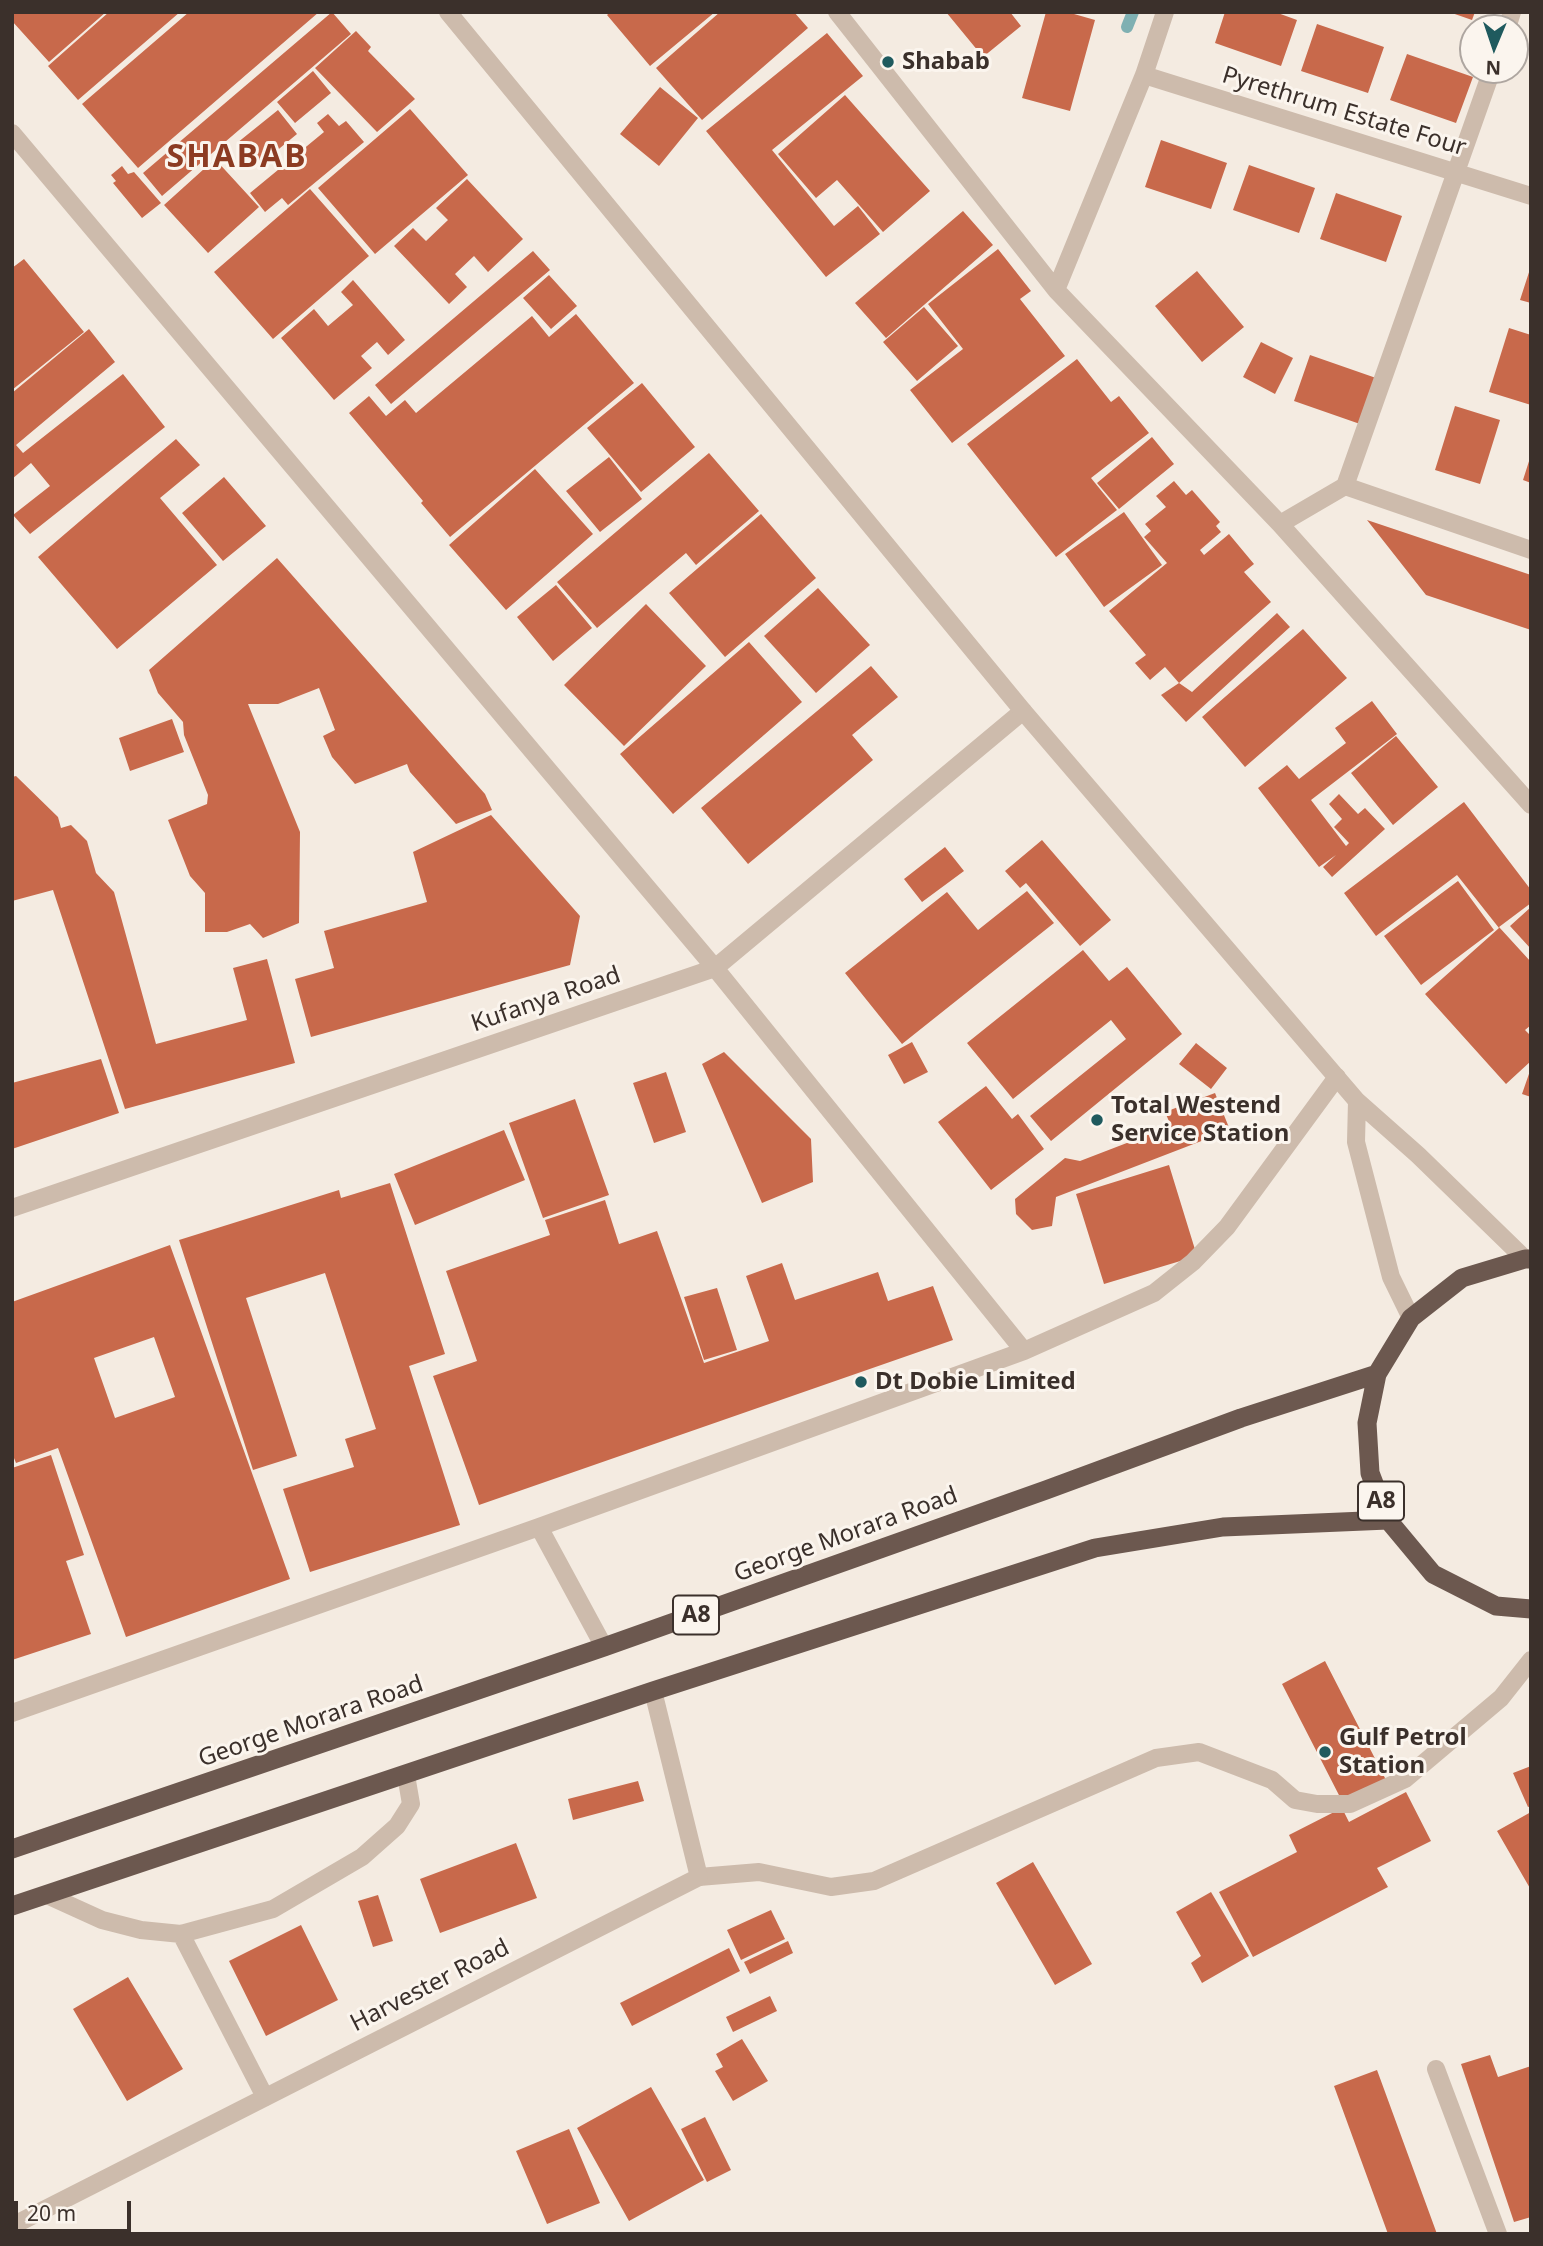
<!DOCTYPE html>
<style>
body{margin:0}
#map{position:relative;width:1543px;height:2246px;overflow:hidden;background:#f4ebe1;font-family:"Noto Sans",sans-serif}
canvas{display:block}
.frame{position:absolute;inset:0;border:14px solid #3b302b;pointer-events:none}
.north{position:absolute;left:1459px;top:14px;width:70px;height:70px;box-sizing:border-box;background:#fbf5ee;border:2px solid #aea6a0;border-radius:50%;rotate:182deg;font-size:19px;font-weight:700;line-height:28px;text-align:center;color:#3b302b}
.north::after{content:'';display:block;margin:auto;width:24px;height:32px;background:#1f5a5e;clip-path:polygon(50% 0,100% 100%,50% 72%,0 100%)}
.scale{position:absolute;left:14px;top:2201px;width:117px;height:32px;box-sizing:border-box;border:4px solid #3b302b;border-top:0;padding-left:9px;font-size:21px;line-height:24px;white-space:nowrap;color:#3b302b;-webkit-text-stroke:5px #fbf5ee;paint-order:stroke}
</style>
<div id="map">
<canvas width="1543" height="2246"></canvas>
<div class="frame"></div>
<div class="north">N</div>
<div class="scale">20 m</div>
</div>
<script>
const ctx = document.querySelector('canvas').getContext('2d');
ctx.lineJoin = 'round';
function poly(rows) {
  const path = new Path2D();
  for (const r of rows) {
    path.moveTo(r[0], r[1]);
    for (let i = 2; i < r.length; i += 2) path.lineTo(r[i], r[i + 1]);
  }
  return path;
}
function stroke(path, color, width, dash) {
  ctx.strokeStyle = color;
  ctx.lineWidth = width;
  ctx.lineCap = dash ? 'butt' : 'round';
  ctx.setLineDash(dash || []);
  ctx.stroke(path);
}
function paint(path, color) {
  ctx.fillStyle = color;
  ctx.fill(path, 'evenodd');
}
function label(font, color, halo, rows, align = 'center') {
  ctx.font = font + ' "Noto Sans",sans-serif';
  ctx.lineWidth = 6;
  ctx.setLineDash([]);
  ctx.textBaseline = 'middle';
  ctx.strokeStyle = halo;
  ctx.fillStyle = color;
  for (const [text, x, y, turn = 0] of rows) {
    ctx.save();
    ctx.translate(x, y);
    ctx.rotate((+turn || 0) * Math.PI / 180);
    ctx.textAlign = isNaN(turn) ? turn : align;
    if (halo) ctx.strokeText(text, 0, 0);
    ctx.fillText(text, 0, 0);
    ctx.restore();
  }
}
const stream = poly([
 [1127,27,1133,12]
]);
const building = poly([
 [15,12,106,12,49,62,12,21,12,15],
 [109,12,180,12,78,100,48,66],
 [189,12,319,12,138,168,82,104],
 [332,12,351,34,162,196,143,173],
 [610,12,715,12,650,66,607,15],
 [720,12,794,12,808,28,702,120,656,68],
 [946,12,1010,12,1021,26,983,57],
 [1046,12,1067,12,1095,20,1070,111,1022,98],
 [1225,12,1275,12,1297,20,1281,66,1215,43],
 [1449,12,1475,12,1472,20],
 [1317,24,1384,47,1368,93,1301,71],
 [356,31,371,47,368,51,415,99,377,132,315,68],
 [827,33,863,76,772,150,834,226,858,206,880,234,826,277,706,131],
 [1407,54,1473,77,1456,123,1390,100],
 [313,71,331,93,295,123,277,102],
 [660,87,698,118,659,166,620,134],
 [845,95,930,191,883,232,837,180,816,198,778,154],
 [410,109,468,175,375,254,318,188],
 [278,110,297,134,257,167,237,143],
 [328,114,339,126,346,121,364,142,288,205,282,198,265,212,250,193,324,132,317,123],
 [1161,140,1227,163,1211,209,1145,187],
 [215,159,259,207,208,253,164,205],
 [1249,165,1315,188,1299,233,1233,210],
 [122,166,128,174,134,172,161,203,142,218,113,183,116,181,111,175],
 [467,179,523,239,488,272,474,256,455,274,467,287,449,304,394,246,413,228,426,241,448,220,436,208],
 [310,189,369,256,273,339,214,272],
 [1336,193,1402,216,1386,262,1320,239],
 [963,211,993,245,886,338,855,303],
 [998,249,1031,291,1020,299,1065,356,952,443,910,390,963,349,928,304],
 [533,251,550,270,391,404,375,385],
 [24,259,84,332,12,390,12,268],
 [1531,266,1531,303,1520,300],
 [1197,271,1244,327,1202,362,1155,306],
 [549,275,577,306,551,329,523,298],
 [353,280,405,340,388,355,377,342,361,356,372,368,334,400,281,338,314,309,328,326,353,305,341,292],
 [924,307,958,346,917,381,883,342],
 [576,314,634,383,450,537,421,503,423,501,349,413,369,396,386,416,405,400,416,413,532,316,549,337],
 [1509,328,1531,335,1531,405,1489,392],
 [89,329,115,362,16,445,23,453,123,374,165,427,30,534,13,515,50,486,31,463,12,479,12,393],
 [1261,342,1293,358,1275,394,1243,377],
 [1310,355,1376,378,1360,424,1294,401],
 [1077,359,1111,402,1119,396,1149,433,1091,478,1117,510,1056,557,967,444],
 [642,383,695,447,641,492,587,428],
 [1455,406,1500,420,1480,484,1435,470],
 [1152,437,1174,464,1119,509,1097,483],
 [176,439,200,465,160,498,217,565,117,649,38,557],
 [709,453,759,511,696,565,686,553,597,628,557,582],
 [609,457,642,499,600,532,566,491],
 [1530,458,1531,458,1531,483,1523,480],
 [535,469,593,534,506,610,449,545],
 [224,477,266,526,223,561,182,513],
 [1174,481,1186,495,1192,490,1220,522,1216,526,1221,532,1200,550,1204,555,1229,534,1254,564,1244,572,1271,602,1179,683,1165,667,1150,680,1135,663,1146,655,1109,611,1167,563,1144,537,1151,531,1145,524,1166,507,1156,496],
 [1124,512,1162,565,1104,607,1065,554],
 [761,514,816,578,725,657,669,593],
 [1367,520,1531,575,1531,630,1426,595],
 [277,558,485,794,492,810,456,824,410,772,407,764,355,784,332,757,323,736,335,730,319,688,278,704,248,704,300,832,299,923,263,938,250,924,227,932,205,932,205,893,190,876,168,820,207,804,208,795,184,735,183,722,158,693,149,670],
 [556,585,592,628,553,661,517,617],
 [818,588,870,645,816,693,764,636],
 [646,604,706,666,624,746,564,685],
 [1277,613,1290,627,1186,722,1161,695,1179,683,1192,692],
 [1303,629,1347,678,1245,767,1202,717],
 [749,642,802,702,673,814,620,754],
 [871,666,898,697,852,735,873,760,748,864,701,808],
 [1372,701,1397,734,1311,800,1346,846,1349,843,1334,827,1342,819,1329,804,1339,794,1358,814,1365,808,1385,829,1332,877,1323,867,1336,855,1319,867,1258,788,1287,765,1299,779,1346,743,1335,728],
 [172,719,184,752,130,771,119,738],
 [1396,736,1438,787,1393,825,1351,773],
 [16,776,58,817,61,828,71,825,87,841,96,873,114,892,156,1044,247,1020,233,968,267,959,295,1063,125,1109,53,890,12,901,12,777],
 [1464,802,1531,890,1531,903,1499,927,1531,962,1531,1025,1525,1030,1531,1036,1531,1061,1506,1084,1425,994,1499,928,1457,875,1376,936,1344,893],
 [491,815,580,916,570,965,311,1037,295,979,334,968,324,931,427,902,413,852],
 [1042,840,1111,920,1080,946,1026,883,1020,888,1005,871],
 [945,847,964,871,922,902,904,879],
 [1458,881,1494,930,1421,985,1384,936],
 [1027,891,1054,923,902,1044,845,973,947,892,978,930],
 [1531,907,1531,949,1510,926],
 [1083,950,1109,981,1127,967,1182,1034,1051,1141,1030,1116,1126,1039,1111,1020,1013,1099,967,1043],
 [912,1042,928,1072,904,1084,888,1055],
 [1196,1043,1227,1068,1211,1089,1179,1064],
 [724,1052,811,1139,813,1182,762,1203,702,1064],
 [101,1059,119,1113,12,1149,12,1083],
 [1531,1068,1531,1097,1522,1094],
 [666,1072,686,1132,654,1143,633,1083],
 [986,1086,1012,1119,1018,1114,1044,1149,991,1190,938,1122],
 [1215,1093,1230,1130,1056,1197,1052,1226,1032,1230,1016,1214,1015,1199,1065,1158,1080,1161,1171,1126,1165,1112],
 [575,1099,609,1195,543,1218,509,1123],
 [504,1130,525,1180,415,1225,394,1174],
 [1169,1165,1197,1256,1104,1284,1076,1194],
 [390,1183,445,1354,409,1366,460,1525,310,1572,283,1489,354,1467,345,1439,376,1429,325,1273,246,1298,297,1456,253,1470,179,1240,339,1190,341,1198],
 [605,1200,619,1244,657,1231,704,1363,769,1341,746,1276,782,1263,795,1300,878,1272,888,1301,933,1286,953,1340,479,1505,433,1376,477,1361,446,1271,550,1235,545,1220],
 [170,1245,290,1579,126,1637,58,1448,16,1463,12,1453,12,1302],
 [154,1337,175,1397,115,1418,94,1358],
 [717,1288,737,1350,704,1360,684,1297],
 [51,1455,84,1555,66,1561,91,1634,12,1660,12,1468],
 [1325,1661,1386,1780,1342,1801,1282,1684],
 [1531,1766,1531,1806,1528,1807,1513,1773],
 [638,1781,644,1801,573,1820,568,1799],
 [1406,1792,1431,1841,1377,1868,1388,1887,1253,1957,1219,1892,1297,1852,1289,1835,1342,1808,1349,1822],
 [1531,1812,1531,1890,1497,1831],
 [516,1843,537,1898,440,1933,420,1879],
 [1033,1862,1092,1964,1055,1985,996,1883],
 [1211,1892,1249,1956,1202,1983,1191,1963,1201,1956,1176,1912],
 [378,1895,393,1941,373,1947,358,1901],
 [771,1910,785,1939,741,1960,727,1930],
 [301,1925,338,2000,266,2036,229,1961],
 [788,1941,793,1953,750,1974,744,1962],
 [729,1948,740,1971,632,2026,620,2003],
 [128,1977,183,2069,127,2101,73,2009],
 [770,1996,777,2011,733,2032,726,2017],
 [742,2039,768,2081,733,2101,715,2071,723,2067,716,2054],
 [1490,2055,1498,2077,1531,2066,1531,2217,1514,2222,1461,2064],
 [1377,2070,1437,2234,1388,2234,1334,2086],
 [651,2087,704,2180,629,2221,577,2128],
 [705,2117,731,2170,707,2182,681,2129],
 [569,2129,600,2203,547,2224,516,2151]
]);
const service = poly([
 [699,1877,759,1872,831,1887,874,1881,1156,1758,1199,1752,1272,1780,1295,1800,1317,1804,1350,1804,1405,1779,1501,1698,1531,1660],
 [47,1895,102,1920,141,1930,181,1934,273,1909,362,1857,397,1826,411,1804,406,1775],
 [181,1934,265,2097],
 [1436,2069,1498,2234]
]);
const minor = poly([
 [837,12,1056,290,1280,524,1531,805],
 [1507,28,1512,12],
 [1144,75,1531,196],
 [12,133,715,968,1024,1351],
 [1056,290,1144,75,1165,12],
 [1345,486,1531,550],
 [1280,524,1345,486,1492,70],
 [12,1208,715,968,1023,711],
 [539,1527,604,1647],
 [12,1713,539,1527,1024,1351,1154,1293,1193,1262,1227,1227,1337,1077],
 [12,2226,699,1877,653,1691]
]);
const tertiary = poly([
 [448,12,1023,711,1357,1101,1418,1155,1525,1259],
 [1357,1101,1356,1142,1391,1277,1411,1318]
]);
const trunk = poly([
 [1531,1259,1525,1259,1462,1278,1411,1318,1377,1374,1367,1423,1370,1473,1388,1520,1433,1574,1496,1606,1531,1609],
 [12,1849,604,1647,1046,1490,1241,1418,1377,1374],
 [12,1906,653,1691,1095,1548,1223,1527,1388,1520]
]);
const markers = [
 [888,62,7,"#1f5a5e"],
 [1097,1120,7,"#1f5a5e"],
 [861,1382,7,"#1f5a5e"],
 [1325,1752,7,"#1f5a5e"]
];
const shields = [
 [1381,1501,46],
 [696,1615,46]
];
const shieldNames = [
 ["A8",1381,1501],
 ["A8",696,1615]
];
const poiNames = [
 ["Shabab",902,62],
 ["Total Westend",1111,1106],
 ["Service Station",1111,1134],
 ["Dt Dobie Limited",875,1382],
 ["Gulf Petrol",1339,1738],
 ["Station",1339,1766]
];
const streetNames = [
 ["Pyrethrum Estate Four",1344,112,17],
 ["Kufanya Road",546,1000,-19],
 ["George Morara Road",846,1535,-20],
 ["George Morara Road",311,1722,-19],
 ["Harvester Road",430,1986,-27]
];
const districtNames = [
 ["SHABAB",237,158]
];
stroke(stream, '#7fb0b2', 12);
paint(building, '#c8694b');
stroke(service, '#cdbbac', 18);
stroke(minor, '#cdbbac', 18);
stroke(tertiary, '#cdbbac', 18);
stroke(trunk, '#6c584f', 19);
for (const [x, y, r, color] of markers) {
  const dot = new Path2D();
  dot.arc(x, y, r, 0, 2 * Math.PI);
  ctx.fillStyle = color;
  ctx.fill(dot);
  stroke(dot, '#fbf5ee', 2.5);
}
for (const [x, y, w] of shields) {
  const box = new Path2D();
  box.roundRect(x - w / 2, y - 19.5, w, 39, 5);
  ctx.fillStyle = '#fbf5ee';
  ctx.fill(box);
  stroke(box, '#3b302b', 2);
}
label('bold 23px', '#3b302b', null, shieldNames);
label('bold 24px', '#3b302b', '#fbf5ee', poiNames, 'left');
label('24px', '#3b302b', '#fbf5ee', streetNames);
ctx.letterSpacing = '2px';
label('bold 32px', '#8c3b22', '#fbf5ee', districtNames);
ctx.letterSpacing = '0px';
</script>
